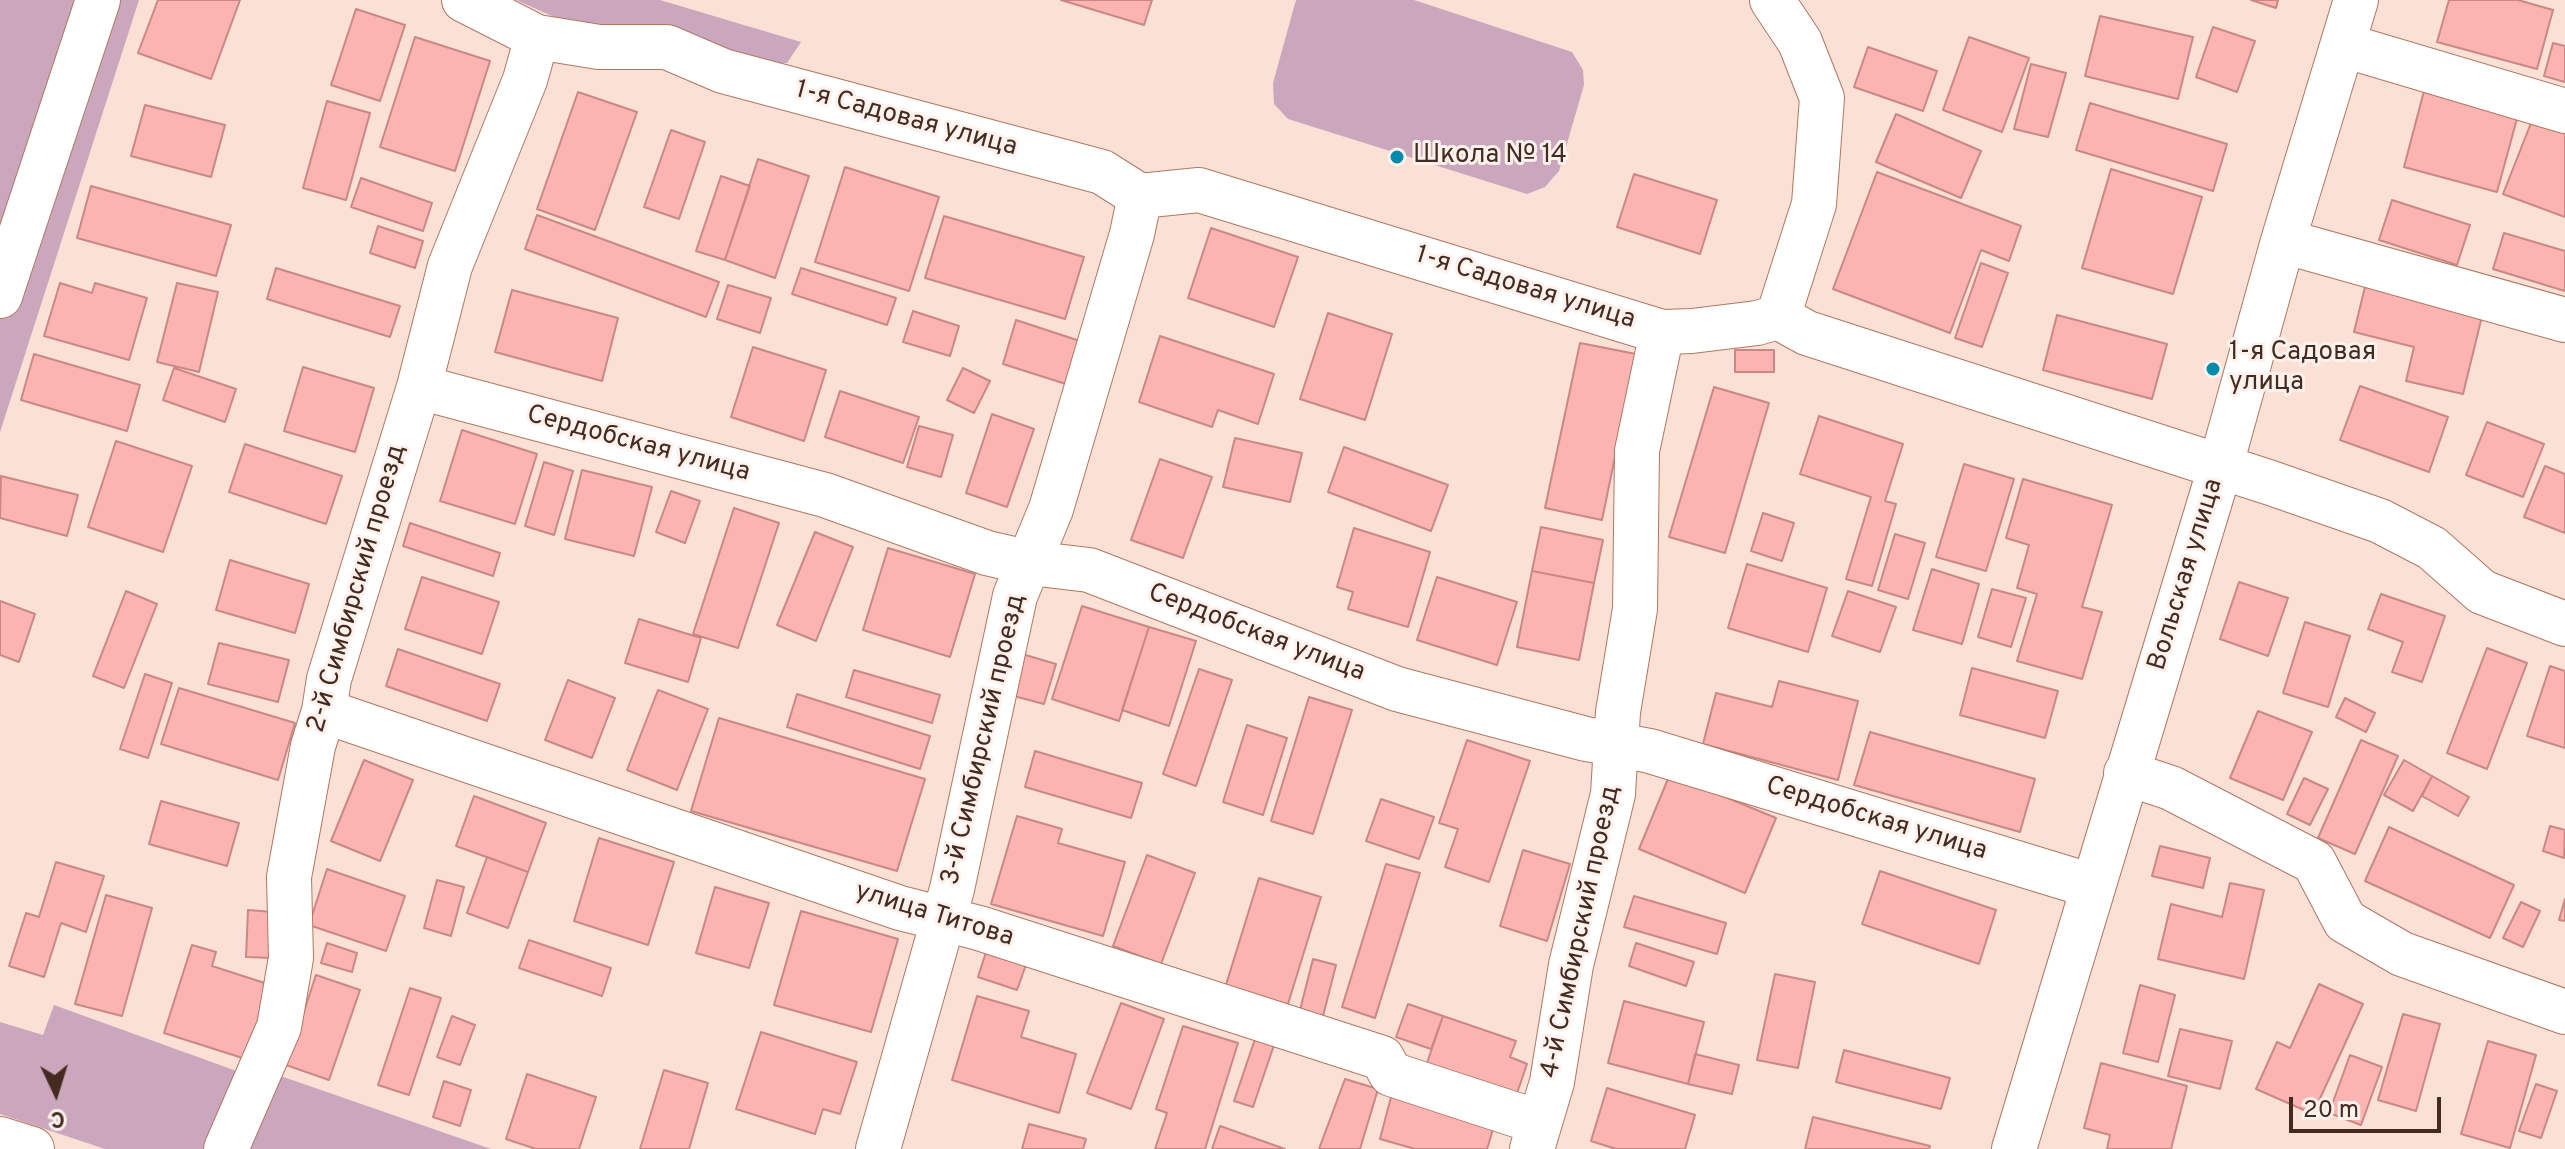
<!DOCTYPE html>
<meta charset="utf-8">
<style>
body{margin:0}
#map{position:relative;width:2565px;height:1149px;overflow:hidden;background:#fbe0d6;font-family:Overpass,sans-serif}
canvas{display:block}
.north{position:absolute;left:16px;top:1053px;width:80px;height:80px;-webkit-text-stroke:6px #fff1ec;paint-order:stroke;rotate:176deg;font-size:22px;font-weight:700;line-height:32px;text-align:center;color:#442b21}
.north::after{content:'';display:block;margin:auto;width:28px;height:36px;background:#442b21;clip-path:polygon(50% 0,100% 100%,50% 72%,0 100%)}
.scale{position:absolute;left:2289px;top:1097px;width:152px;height:36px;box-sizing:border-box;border:4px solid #442b21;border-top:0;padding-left:10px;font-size:24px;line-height:28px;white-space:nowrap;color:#442b21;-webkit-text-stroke:6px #fff1ec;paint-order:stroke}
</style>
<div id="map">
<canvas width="2565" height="1149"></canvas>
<div class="north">С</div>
<div class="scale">20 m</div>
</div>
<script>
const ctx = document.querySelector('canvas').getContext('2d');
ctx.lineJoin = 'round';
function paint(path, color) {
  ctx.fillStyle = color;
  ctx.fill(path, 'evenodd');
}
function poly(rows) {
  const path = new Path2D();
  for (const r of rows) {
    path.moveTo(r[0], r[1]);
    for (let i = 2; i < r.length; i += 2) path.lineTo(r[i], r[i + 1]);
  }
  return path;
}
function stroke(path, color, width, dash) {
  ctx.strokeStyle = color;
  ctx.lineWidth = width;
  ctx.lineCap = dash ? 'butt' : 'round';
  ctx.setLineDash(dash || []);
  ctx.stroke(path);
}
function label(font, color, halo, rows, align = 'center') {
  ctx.font = font + ' Overpass,sans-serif';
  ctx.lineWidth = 6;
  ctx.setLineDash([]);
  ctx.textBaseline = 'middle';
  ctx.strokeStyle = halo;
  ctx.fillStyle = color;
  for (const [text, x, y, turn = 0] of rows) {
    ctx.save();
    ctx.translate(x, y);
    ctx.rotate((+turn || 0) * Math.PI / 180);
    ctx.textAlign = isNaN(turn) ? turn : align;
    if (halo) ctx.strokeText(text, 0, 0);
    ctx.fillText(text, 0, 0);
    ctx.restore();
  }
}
const green = poly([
 [0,0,139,0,0,432],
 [516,0,660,0,801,42,787,63,759,63,678,28,638,24,602,31,572,25],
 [1296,0,1414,0,1572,52,1583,70,1584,85,1559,171,1545,187,1527,194,1288,119,1274,104,1273,83],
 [54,1005,242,1073,207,1149,105,1149,0,1114,0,1022,43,1035],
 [272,1073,491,1149,240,1149]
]);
const building = poly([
 [158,0,240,0,211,79,138,53,158,0],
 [1061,0,1152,0,1144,25,1061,0],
 [2251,0,2278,0,2276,8,2251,0],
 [2449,0,2518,0,2553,10,2537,69,2437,42,2449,0],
 [356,9,405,25,380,101,331,85,356,9],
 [2100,16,2193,37,2178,99,2085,76,2100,16],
 [2213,27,2255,41,2237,92,2196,77,2213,27],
 [415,37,490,61,455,171,380,147,415,37],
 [1969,37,2029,58,2002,132,1943,110,1969,37],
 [2553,43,2565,46,2565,82,2544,76,2553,43],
 [1868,47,1937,71,1923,111,1854,87,1868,47],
 [2031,64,2066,73,2048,137,2014,129,2031,64],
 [2424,91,2518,115,2497,192,2404,167,2424,91],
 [578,92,637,112,595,230,537,209,578,92],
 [327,101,370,113,346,200,303,188,327,101],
 [2090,103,2227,144,2213,191,2076,150,2090,103],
 [145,105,225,125,211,177,131,156,145,105],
 [1896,114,1981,151,1961,198,1876,162,1896,114],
 [2533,118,2565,130,2565,217,2503,194,2533,118],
 [671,130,705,142,679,219,644,207,671,130],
 [758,159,809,176,775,278,725,260,758,159],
 [845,167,939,197,909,291,815,262,845,167],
 [2111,169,2202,197,2173,294,2082,268,2111,169],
 [1877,172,2021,226,2009,261,1981,250,1950,333,1833,289,1877,172],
 [1634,174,1717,200,1700,254,1617,227,1634,174],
 [721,176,750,186,725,260,696,251,721,176],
 [361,178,432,203,423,231,351,207,361,178],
 [91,186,231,225,216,276,77,238,91,186],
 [2392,200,2470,225,2457,265,2379,240,2392,200],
 [537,215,719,282,706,317,525,249,537,215],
 [944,216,1084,257,1065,319,925,278,944,216],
 [378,226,423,241,415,268,370,253,378,226],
 [1211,228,1298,257,1274,327,1188,298,1211,228],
 [2504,233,2565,251,2565,291,2493,269,2504,233],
 [1981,263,2008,273,1982,347,1955,338,1981,263],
 [276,268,400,306,390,337,267,299,276,268],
 [801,268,896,298,887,325,792,294,801,268],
 [60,283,92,293,95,283,147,298,129,360,44,336,60,283],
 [177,283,218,292,199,372,157,362,177,283],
 [2366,283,2483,312,2463,394,2406,381,2414,347,2354,332,2366,283],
 [728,285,771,298,760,333,717,319,728,285],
 [512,290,618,318,602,381,495,352,512,290],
 [913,311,959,326,950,356,903,342,913,311],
 [1328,313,1392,334,1365,420,1300,399,1328,313],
 [2057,315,2167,344,2152,399,2043,370,2057,315],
 [1016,320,1080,341,1066,384,1003,364,1016,320],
 [1160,336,1274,374,1258,424,1218,410,1212,427,1139,402,1160,336],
 [1580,343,1636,354,1602,520,1545,508,1580,343],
 [753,347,826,370,804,441,731,417,753,347],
 [1735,350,1774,350,1774,372,1735,372,1735,350],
 [34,354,140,385,127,431,21,400,34,354],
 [303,367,374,388,355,452,284,431,303,367],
 [174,368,236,389,225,422,163,400,174,368],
 [963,368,990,381,974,413,947,400,963,368],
 [2360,386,2448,417,2429,472,2340,440,2360,386],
 [1714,387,1769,403,1725,553,1669,537,1714,387],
 [840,391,919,417,903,463,825,437,840,391],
 [992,414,1034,429,1007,507,966,493,992,414],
 [1819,416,1903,444,1885,501,1896,504,1872,586,1846,579,1871,497,1800,474,1819,416],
 [2487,422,2544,444,2523,497,2466,475,2487,422],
 [919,426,953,435,941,477,907,467,919,426],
 [462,430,537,454,515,524,440,501,462,430],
 [1235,438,1302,453,1290,502,1223,487,1235,438],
 [116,441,192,466,163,552,88,527,116,441],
 [245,444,342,476,326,524,229,492,245,444],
 [1344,447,1448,485,1431,531,1328,492,1344,447],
 [1160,459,1212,477,1183,558,1131,540,1160,459],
 [544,462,573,471,554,535,525,526,544,462],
 [1964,464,2014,479,1986,571,1936,557,1964,464],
 [2545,466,2565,474,2565,533,2524,517,2545,466],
 [582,470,652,487,634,556,565,539,582,470],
 [1,476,78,495,67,536,0,518,1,476],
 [2023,479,2112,505,2082,607,2102,612,2082,679,2017,661,2037,594,2017,588,2029,545,2006,538,2023,479],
 [671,491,700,501,685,543,656,532,671,491],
 [734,508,779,523,738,648,693,634,734,508],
 [1763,513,1794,523,1782,561,1751,551,1763,513],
 [410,523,500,553,493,576,403,546,410,523],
 [1541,527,1603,540,1594,583,1532,571,1541,527],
 [1354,528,1430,552,1408,627,1348,609,1353,592,1337,587,1354,528],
 [815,532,853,547,816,641,777,625,815,532],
 [1895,534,1925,543,1908,599,1878,590,1895,534],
 [888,548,975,574,950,657,863,630,888,548],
 [230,560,309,584,295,633,216,610,230,560],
 [1747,564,1827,588,1808,652,1728,628,1747,564],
 [1932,569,1979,584,1962,644,1913,630,1932,569],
 [1532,571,1594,583,1579,660,1517,647,1532,571],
 [422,577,499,602,482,654,405,629,422,577],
 [1437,577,1517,602,1497,665,1417,640,1437,577],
 [2239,582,2288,598,2268,656,2220,639,2239,582],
 [1992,589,2026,598,2011,647,1978,637,1992,589],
 [126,591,157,604,124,688,93,676,126,591],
 [1848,591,1896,607,1880,652,1832,636,1848,591],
 [2381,594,2445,616,2422,682,2392,672,2403,642,2368,629,2381,594],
 [0,601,35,614,19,662,0,655,0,601],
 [1082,606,1149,627,1119,721,1052,699,1082,606],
 [639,619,701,638,688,682,625,663,639,619],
 [2305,622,2350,636,2328,707,2283,693,2305,622],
 [1149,627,1196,641,1169,726,1122,710,1149,627],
 [219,643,289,660,278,702,208,684,219,643],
 [2487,648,2527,663,2487,769,2447,753,2487,648],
 [398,649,500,684,487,721,386,686,398,649],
 [1022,654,1056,664,1044,704,1010,695,1022,654],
 [2550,666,2565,671,2565,748,2527,736,2550,666],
 [1972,668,2058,691,2045,738,1960,715,1972,668],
 [1199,669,1232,680,1196,786,1163,774,1199,669],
 [854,670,940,695,932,723,846,697,854,670],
 [145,674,172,683,148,758,120,749,145,674],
 [568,680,615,698,592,758,545,740,568,680],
 [1779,681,1858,701,1838,780,1703,744,1716,693,1772,707,1779,681],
 [179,688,295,723,278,780,161,744,179,688],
 [658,690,708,709,677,790,627,770,658,690],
 [797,694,930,736,920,769,787,727,797,694],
 [1309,697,1352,710,1313,834,1271,821,1309,697],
 [2345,698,2375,713,2366,732,2336,717,2345,698],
 [2258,711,2312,732,2283,800,2230,778,2258,711],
 [719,718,925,779,897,871,691,811,719,718],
 [1247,725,1287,738,1263,815,1223,802,1247,725],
 [1870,732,2035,779,2020,832,1854,785,1870,732],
 [1467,740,1530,761,1489,882,1445,867,1458,829,1439,823,1467,740],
 [2361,740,2398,756,2355,854,2318,838,2361,740],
 [1035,751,1142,783,1131,818,1025,787,1035,751],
 [364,760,413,780,380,861,331,841,364,760],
 [2404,760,2432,776,2413,811,2384,795,2404,760],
 [1670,774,1776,818,1745,893,1639,849,1670,774],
 [2432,776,2469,797,2458,816,2422,796,2432,776],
 [2304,778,2328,789,2310,825,2287,814,2304,778],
 [474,796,546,823,528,872,456,846,474,796],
 [1381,799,1434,817,1419,859,1366,841,1381,799],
 [161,801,239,823,227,866,149,844,161,801],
 [1017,816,1062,829,1058,843,1125,862,1103,936,991,904,1017,816],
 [2550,826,2565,830,2564,858,2543,851,2550,826],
 [2389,827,2514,885,2490,938,2365,881,2389,827],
 [599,838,674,862,648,945,574,921,599,838],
 [2160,846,2210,858,2203,888,2152,876,2160,846],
 [1523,850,1570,864,1547,941,1500,926,1523,850],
 [1147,855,1195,873,1161,964,1113,946,1147,855],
 [487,857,528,872,508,928,467,913,487,857],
 [56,862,104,876,86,932,61,923,44,977,9,966,26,913,39,917,56,862],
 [1386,864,1420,873,1375,1018,1342,1007,1386,864],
 [327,869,405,896,386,951,309,925,327,869],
 [1880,871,1996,910,1979,964,1862,924,1880,871],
 [1259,878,1321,897,1287,1007,1225,988,1259,878],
 [437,880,464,887,451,936,424,928,437,880],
 [2230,883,2264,890,2244,979,2158,959,2171,904,2222,917,2230,883],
 [715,887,769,903,749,968,696,953,715,887],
 [106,895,152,908,122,1016,75,1004,106,895],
 [1634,896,1726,923,1717,954,1624,927,1634,896],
 [2565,899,2565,921,2559,920,2565,899],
 [2521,902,2540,911,2523,947,2503,938,2521,902],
 [248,910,273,912,272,958,246,957,248,910],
 [801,911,898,939,871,1032,774,1005,801,911],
 [529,940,611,968,602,996,519,968,529,940],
 [327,943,357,953,352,972,321,963,327,943],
 [1636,943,1694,962,1686,986,1629,966,1636,943],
 [192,945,216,952,212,966,277,987,252,1061,164,1033,192,945],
 [987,949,1027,962,1017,990,978,977,987,949],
 [1313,959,1336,965,1322,1020,1299,1014,1313,959],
 [1775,974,1815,982,1798,1068,1757,1060,1775,974],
 [316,975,360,990,329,1080,286,1065,316,975],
 [2319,984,2363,1004,2313,1114,2256,1089,2277,1042,2290,1048,2319,984],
 [2140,985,2175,995,2158,1062,2123,1053,2140,985],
 [410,988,441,998,409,1095,378,1085,410,988],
 [977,996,1029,1011,1021,1037,1076,1054,1059,1113,952,1080,977,996],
 [1624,1001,1704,1022,1688,1084,1608,1063,1624,1001],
 [1121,1003,1164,1019,1131,1109,1087,1093,1121,1003],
 [1408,1004,1443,1016,1431,1049,1396,1037,1408,1004],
 [2403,1014,2440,1024,2416,1111,2378,1100,2403,1014],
 [452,1016,475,1025,460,1065,437,1057,452,1016],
 [1443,1016,1516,1041,1510,1057,1527,1064,1516,1096,1426,1066,1443,1016],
 [1183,1026,1238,1043,1205,1149,1155,1149,1167,1113,1156,1109,1183,1026],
 [2180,1029,2232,1041,2220,1089,2168,1076,2180,1029],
 [761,1032,857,1062,840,1114,823,1109,815,1134,736,1109,761,1032],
 [1255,1039,1274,1045,1253,1107,1234,1101,1255,1039],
 [2488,1041,2536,1055,2510,1148,2461,1134,2488,1041],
 [1844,1050,1950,1078,1941,1109,1836,1082,1844,1050],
 [1695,1054,1739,1065,1732,1094,1688,1084,1695,1054],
 [2350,1055,2382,1067,2361,1125,2329,1113,2350,1055],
 [2101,1063,2187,1086,2171,1149,2107,1149,2110,1135,2084,1128,2101,1063],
 [664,1070,708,1083,689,1149,640,1149,664,1070],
 [527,1074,596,1097,579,1149,536,1149,506,1139,527,1074],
 [1345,1079,1378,1089,1360,1149,1319,1149,1345,1079],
 [444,1081,471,1090,460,1126,433,1117,444,1081],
 [2536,1084,2557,1091,2541,1138,2519,1131,2536,1084],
 [1607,1088,1695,1115,1685,1149,1616,1149,1591,1141,1607,1088],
 [1391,1097,1494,1126,1487,1149,1415,1149,1380,1139,1391,1097],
 [1813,1117,1930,1146,1929,1149,1805,1149,1813,1117],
 [1029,1124,1086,1139,1083,1149,1022,1149,1029,1124],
 [1220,1126,1285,1149,1212,1149,1220,1126]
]);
const minor = poly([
 [464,0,537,37,599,47,667,47,723,71,1102,172,1140,196,1199,190,1662,332,1692,331,1757,323,1778,317,1807,333,2271,483,2380,521,2432,548,2482,592,2565,624],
 [1772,0,1800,42,1822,98,1814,204,1778,317],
 [2343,45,2565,111],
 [2283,241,2565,320],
 [0,296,98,0],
 [419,387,825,495,987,553,1030,563,1089,570,1397,689,1586,739,1650,751,2092,886],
 [324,711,900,908,979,928,1382,1058,1391,1074,1538,1122],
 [2126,773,2171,788,2314,862,2345,921,2402,954,2565,1012],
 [0,1139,32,1149],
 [226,1149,279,1027,291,958,289,877,313,746,324,711,329,679,419,387,450,266,525,80,537,37],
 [878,1149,952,889,1015,596,1051,509,1132,234,1140,196],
 [1532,1149,1552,1082,1571,965,1613,794,1618,712,1635,609,1637,451,1662,332],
 [2014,1149,2220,468,2283,241,2356,0]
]);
const markers = [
 [1397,157,8,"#018aaa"],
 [2213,369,8,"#018aaa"]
];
const streetNames = [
 ["1-я Садовая улица",906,120,15],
 ["1-я Садовая улица",1525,289,17],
 ["Сердобская улица",638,445,15],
 ["Вольская улица",2187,575,-73],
 ["2-й Симбирский проезд",358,589,-74],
 ["Сердобская улица",1256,634,21],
 ["3-й Симбирский проезд",985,740,-77],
 ["Сердобская улица",1876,820,17],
 ["улица Титова",934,916,17],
 ["4-й Симбирский проезд",1582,932,-78]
];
const poiNames = [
 ["Школа № 14",1413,157],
 ["1-я Садовая",2229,354],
 ["улица",2229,384]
];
paint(green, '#cba7bd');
paint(building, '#fcb4b2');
stroke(building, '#ca8885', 2);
stroke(minor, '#b27760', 46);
stroke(minor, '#fff', 44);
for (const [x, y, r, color] of markers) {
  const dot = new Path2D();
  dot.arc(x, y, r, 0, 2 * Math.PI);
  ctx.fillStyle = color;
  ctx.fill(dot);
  stroke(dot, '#fff1ec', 3);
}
label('26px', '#442b21', '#fff1ec', streetNames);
label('26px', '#442b21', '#fff1ec', poiNames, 'left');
</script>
